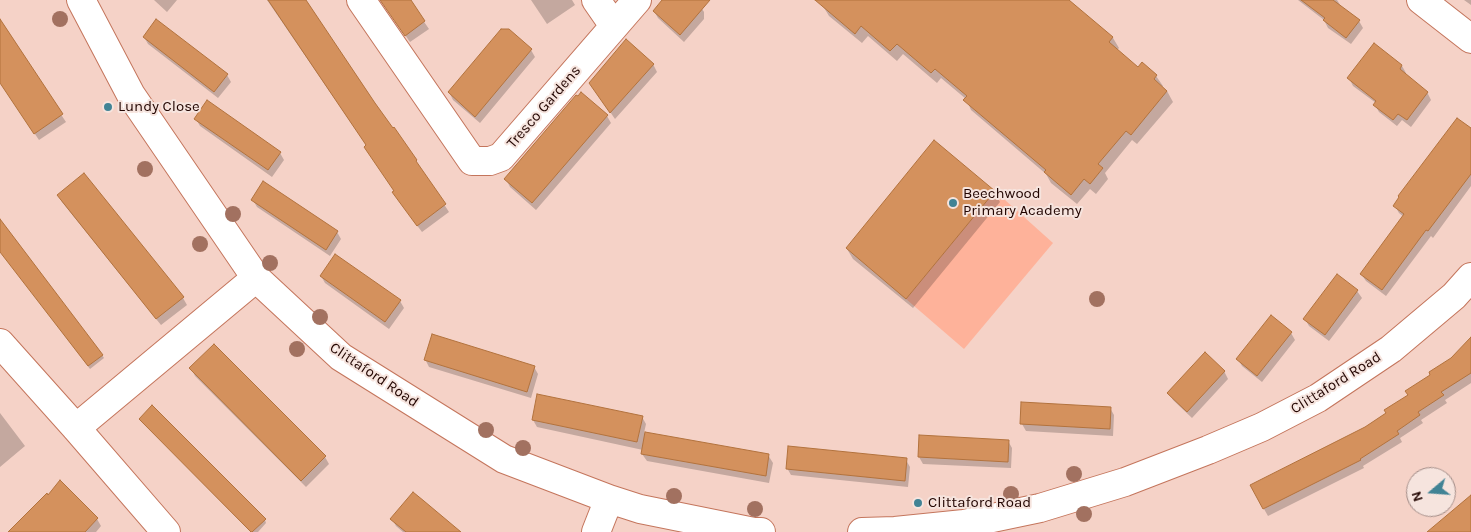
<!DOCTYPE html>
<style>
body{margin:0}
#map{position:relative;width:1471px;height:532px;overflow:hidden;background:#f5d2c7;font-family:Karla,sans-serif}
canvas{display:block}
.north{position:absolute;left:1406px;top:467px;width:50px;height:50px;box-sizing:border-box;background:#f6e4de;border:1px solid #a18b86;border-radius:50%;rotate:252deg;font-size:14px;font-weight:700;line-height:20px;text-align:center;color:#220501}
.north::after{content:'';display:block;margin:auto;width:18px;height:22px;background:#418395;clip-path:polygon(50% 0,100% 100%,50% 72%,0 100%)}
</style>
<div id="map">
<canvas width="1471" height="532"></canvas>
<div class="north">N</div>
</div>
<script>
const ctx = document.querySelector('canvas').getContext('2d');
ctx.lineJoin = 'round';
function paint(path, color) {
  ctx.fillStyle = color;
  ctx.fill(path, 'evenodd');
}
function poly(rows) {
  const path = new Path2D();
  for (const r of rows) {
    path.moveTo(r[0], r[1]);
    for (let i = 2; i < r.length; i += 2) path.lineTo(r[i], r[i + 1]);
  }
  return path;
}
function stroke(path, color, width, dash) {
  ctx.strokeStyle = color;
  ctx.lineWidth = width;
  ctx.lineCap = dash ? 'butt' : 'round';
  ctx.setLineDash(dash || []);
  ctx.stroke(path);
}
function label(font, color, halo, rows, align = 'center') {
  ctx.font = font + ' Karla,sans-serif';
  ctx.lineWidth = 4;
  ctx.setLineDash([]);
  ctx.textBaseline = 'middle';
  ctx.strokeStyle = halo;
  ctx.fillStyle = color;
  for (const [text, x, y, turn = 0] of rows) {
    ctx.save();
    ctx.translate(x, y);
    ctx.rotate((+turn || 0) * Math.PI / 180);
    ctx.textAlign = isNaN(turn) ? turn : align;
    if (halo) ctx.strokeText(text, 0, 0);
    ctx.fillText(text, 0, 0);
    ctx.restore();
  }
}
const green = poly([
 [995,191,1053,243,964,349,906,299]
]);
const shadow = poly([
 [154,0,177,0,167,12],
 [267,0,304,0,392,130,394,128,449,212,422,232,398,200,395,192,367,146],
 [381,0,409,0,429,29,410,42],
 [531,0,572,0,575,5,547,24],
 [664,0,694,0,699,4,704,12,704,19,684,42,658,18,654,11],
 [828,0,1068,0,1113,38,1119,48,1117,50,1138,69,1156,76,1163,86,1162,87,1167,91,1173,102,1137,144,1132,140,1105,173,1108,179,1096,194,1090,189,1077,204,1051,183,1046,174,971,110,966,99,941,78,937,83,903,54,897,61,868,36,862,43,829,16,823,6],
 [1298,0,1337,0,1342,8,1359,21,1363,28,1351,44,1328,28,1324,20],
 [1464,0,1471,0,1471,5],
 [0,23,66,122,39,140,0,82],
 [509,30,531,50,535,57,480,123,453,100,449,92],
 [144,37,227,75,231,82,218,98,148,44],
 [1374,44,1402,66,1406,73,1405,74,1427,92,1431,100,1411,127,1402,120,1397,126,1379,112,1375,105,1376,103,1353,86,1349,78],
 [653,64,657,72,615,119,595,90],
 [607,116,611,123,536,210,510,187,506,179],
 [196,119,280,153,284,160,272,177,200,126],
 [1471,130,1471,186,1433,238,1431,236,1386,296,1366,281,1361,274,1404,217,1399,213,1395,206],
 [994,191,1000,202,913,308,853,259,847,249],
 [58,195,183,298,187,305,161,325,62,202],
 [253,200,337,232,341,239,330,256,257,207],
 [0,233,102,355,104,358,90,369,0,250],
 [321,276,400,301,404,308,389,329,325,283],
 [1337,276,1357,291,1362,298,1329,341,1309,326,1305,319],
 [1291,333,1295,340,1262,382,1242,366,1238,359],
 [1471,338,1471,383,1445,400,1447,403,1421,420,1423,423,1400,438,1402,442,1363,466,1364,468,1268,516,1264,509,1365,428,1387,414,1451,359],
 [214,345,325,457,329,464,306,487,195,376,191,368],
 [425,359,534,367,538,374,531,398,429,367],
 [1224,371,1228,379,1192,418,1173,400,1169,393],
 [1110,408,1114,415,1113,436,1026,431,1022,424],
 [0,413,25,446,0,467],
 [642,417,646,424,644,433,768,455,773,463,769,483,647,461,642,454,643,450,537,427,533,420],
 [140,419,265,520,266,523,258,532,251,532],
 [920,437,1008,441,1012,448,1011,468,923,464,919,457],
 [906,460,910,467,908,487,791,475,787,468],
 [60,482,97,519,101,526,96,532,10,532,48,496],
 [392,519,458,532,403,532,396,526]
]);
const building = poly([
 [268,0,306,0,375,103,393,128,394,127,417,160,416,161,446,204,417,226,392,192,394,191,364,147,366,145,268,0],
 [380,0,411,0,425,21,405,36,380,0],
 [662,0,710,0,680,35,653,11,662,0],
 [815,0,1069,0,1113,37,1109,42,1138,67,1142,62,1157,75,1154,79,1167,91,1131,135,1126,131,1098,164,1103,168,1090,184,1084,179,1071,195,1044,172,1046,170,963,100,967,96,935,69,931,73,897,44,890,51,861,26,855,34,815,0],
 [1301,0,1333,0,1360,20,1346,38,1323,20,1325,18,1301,0],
 [0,19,63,114,34,134,0,83,0,19],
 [156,19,228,74,214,92,143,37,156,19],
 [501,29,509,29,532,49,475,117,448,92,501,29],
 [626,39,654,64,610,113,589,83,626,39],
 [1374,43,1402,65,1400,69,1428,92,1407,120,1398,114,1393,120,1373,105,1376,101,1347,78,1374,43],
 [581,92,608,115,532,203,504,179,576,95,578,96,581,92],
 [207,100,281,152,268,170,194,119,207,100],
 [1457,118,1471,128,1471,174,1428,231,1426,230,1382,290,1360,274,1404,214,1393,206,1399,197,1398,196,1457,118],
 [934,140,995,191,906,299,846,248,934,140],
 [84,173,184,297,156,319,57,195,84,173],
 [263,181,338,231,326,250,251,200,263,181],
 [0,219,103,355,88,366,0,252,0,219],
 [335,254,401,300,385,322,320,276,335,254],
 [1337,274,1358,290,1325,335,1303,319,1337,274],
 [1271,315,1292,332,1257,376,1236,359,1271,315],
 [432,334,535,366,527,392,424,360,432,334],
 [1471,337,1471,373,1441,392,1444,395,1418,412,1420,415,1397,431,1399,434,1360,459,1361,460,1263,509,1250,485,1365,427,1386,413,1384,410,1408,395,1405,391,1430,375,1429,372,1451,358,1471,337],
 [214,344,326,456,301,481,189,368,214,344],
 [1205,352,1225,371,1187,412,1167,393,1205,352],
 [537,394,643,416,637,442,532,420,537,394],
 [1021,402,1111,407,1110,429,1020,424,1021,402],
 [152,405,266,519,252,532,251,532,139,419,152,405],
 [645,432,769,454,766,476,641,454,645,432],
 [919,435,1009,440,1008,462,918,457,919,435],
 [788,446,907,458,905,481,786,469,788,446],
 [60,480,98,518,85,532,8,532,47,493,48,495,60,480],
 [413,492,424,501,461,532,406,532,390,519,413,492],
 [1471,495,1471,532,1427,532,1471,495]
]);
const minor = poly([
 [81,0,131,95,256,278,341,357,504,459,609,499,640,509,754,532,761,532],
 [361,0,472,161,490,161,501,157,637,0],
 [596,0,614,26],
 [1421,0,1471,39],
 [0,343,76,428,166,532],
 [76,428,256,278],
 [596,532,609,499],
 [862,532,895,531,964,524,1040,508,1125,482,1208,450,1262,427,1318,398,1391,349,1454,296,1471,277]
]);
const trees = [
 [60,19],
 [145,169],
 [233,214],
 [200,244],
 [270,263],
 [1097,299],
 [320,317],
 [297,349],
 [486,430],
 [523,448],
 [1074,474],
 [1011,494],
 [674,496],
 [755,509],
 [1084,514]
];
const markers = [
 [108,107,5,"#418395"],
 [953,203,5,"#418395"],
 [918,503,5,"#418395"]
];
const poiNames = [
 ["Lundy Close",118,107],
 ["Beechwood",963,194],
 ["Primary Academy",963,211],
 ["Clittaford Road",928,503]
];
const streetNames = [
 ["Tresco Gardens",544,107,-49],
 ["Clittaford Road",374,375,34],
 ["Clittaford Road",1336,383,-32]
];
paint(green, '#feb29a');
paint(shadow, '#0003');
paint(building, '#d4915d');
stroke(building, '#b2723d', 1);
stroke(minor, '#c4755c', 30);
stroke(minor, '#fff', 28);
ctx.fillStyle = '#a27160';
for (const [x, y] of trees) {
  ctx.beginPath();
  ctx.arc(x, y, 8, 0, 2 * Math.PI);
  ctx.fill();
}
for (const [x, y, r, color] of markers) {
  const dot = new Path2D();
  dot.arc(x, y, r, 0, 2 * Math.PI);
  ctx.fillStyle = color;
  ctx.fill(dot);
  stroke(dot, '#f6e4de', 2);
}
label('15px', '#220501', '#f6e4de', poiNames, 'left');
label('15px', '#220501', '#f6e4de', streetNames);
</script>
